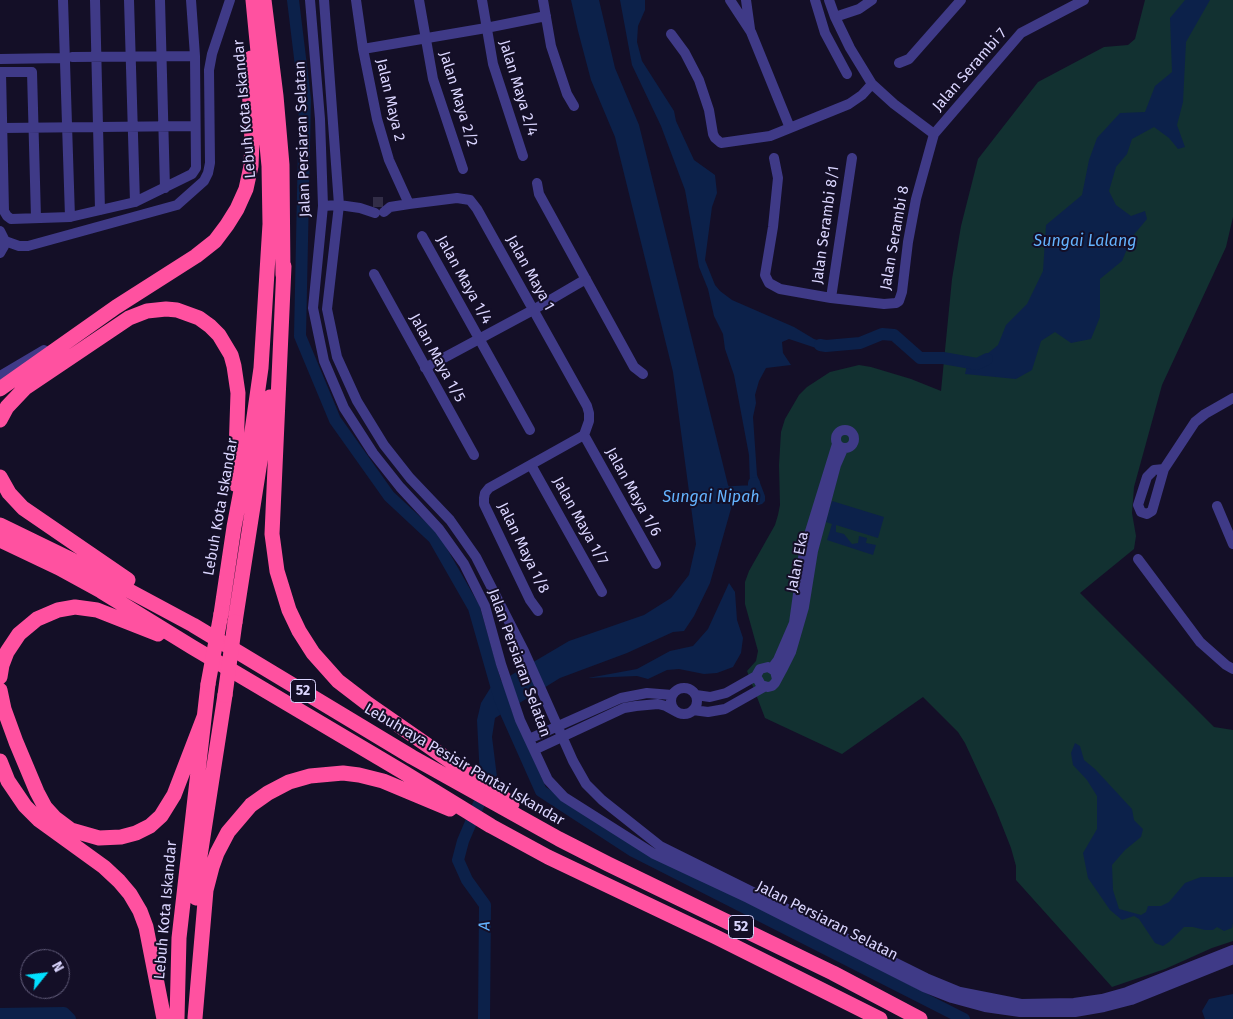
<!DOCTYPE html>
<style>
body{margin:0}
#map{position:relative;width:1233px;height:1019px;overflow:hidden;background:#140f27;font-family:"Fira Sans",sans-serif}
canvas{display:block}
.north{position:absolute;left:20px;top:949px;width:50px;height:50px;box-sizing:border-box;background:#140f27;border:1px solid #645f7d;border-radius:50%;rotate:61deg;font-size:14px;font-weight:700;line-height:20px;text-align:center;color:#dbd6ff}
.north::after{content:'';display:block;margin:auto;width:18px;height:22px;background:#02e0ff;clip-path:polygon(50% 0,100% 100%,50% 72%,0 100%)}
</style>
<div id="map">
<canvas width="1233" height="1019"></canvas>
<div class="north">N</div>
</div>
<script>
const ctx = document.querySelector('canvas').getContext('2d');
ctx.lineJoin = 'round';
function paint(path, color) {
  ctx.fillStyle = color;
  ctx.fill(path, 'evenodd');
}
function poly(rows) {
  const path = new Path2D();
  for (const r of rows) {
    if (r.length === 3) {
      path.moveTo(r[0] + r[2], r[1]);
      path.arc(r[0], r[1], r[2], 0, 2 * Math.PI);
      continue;
    }
    path.moveTo(r[0], r[1]);
    for (let i = 2; i < r.length; i += 2) path.lineTo(r[i], r[i + 1]);
  }
  return path;
}
function stroke(path, color, width, dash) {
  ctx.strokeStyle = color;
  ctx.lineWidth = width;
  ctx.lineCap = dash ? 'butt' : 'round';
  ctx.setLineDash(dash || []);
  ctx.stroke(path);
}
function label(font, color, halo, rows, align = 'center') {
  ctx.font = font + ' "Fira Sans",sans-serif';
  ctx.lineWidth = 4;
  ctx.setLineDash([]);
  ctx.textBaseline = 'middle';
  ctx.strokeStyle = halo;
  ctx.fillStyle = color;
  for (const [text, x, y, turn = 0] of rows) {
    ctx.save();
    ctx.translate(x, y);
    ctx.rotate((+turn || 0) * Math.PI / 180);
    ctx.textAlign = isNaN(turn) ? turn : align;
    if (halo) ctx.strokeText(text, 0, 0);
    ctx.fillText(text, 0, 0);
    ctx.restore();
  }
}
const green = poly([
 [1145,0,1233,0,1233,217,1226,247,1162,385,1134,487,1132,513,1136,536,1134,549,1080,593,1214,727,1233,730,1233,941,1212,948,1165,969,1112,987,1016,880,1016,866,1011,848,996,810,965,743,958,732,923,697,842,754,765,718,747,671,756,661,758,651,745,604,745,582,749,571,775,525,778,515,780,505,779,465,781,432,785,419,799,395,807,387,830,372,859,365,871,367,911,379,941,391,952,279,961,226,978,159,1038,82,1104,47,1128,45,1135,39]
]);
const water = poly([
 [571,0,599,0,615,68,639,125,728,485,732,493,732,505,710,583,694,616,684,631,673,632,627,653,560,678,495,718,492,737,498,785,496,789,480,778,477,720,481,703,491,687,569,641,644,615,671,598,689,575,696,544,673,372,615,137,591,80,578,31],
 [620,0,645,0,645,10,638,26,637,42,642,61,674,111,676,121,694,160,715,175,717,193,712,207,705,260,715,285,720,291,732,300,794,327,814,339,835,345,822,350,789,339,782,342,783,353,791,365,766,368,759,381,755,395,756,403,753,417,757,475,765,496,765,501,762,504,758,505,752,502,746,496,745,488,750,485,749,455,734,375,725,349,723,334,714,316,708,289,699,267,685,190,661,126,632,65],
 [1185,0,1210,0,1186,42,1183,102,1177,125,1185,147,1178,149,1169,138,1154,127,1132,139,1127,154,1116,167,1109,191,1116,205,1131,216,1145,211,1147,219,1132,237,1122,261,1100,279,1100,317,1091,339,1071,343,1055,332,1041,341,1032,370,1016,379,965,374,967,365,981,359,998,345,1006,325,1027,304,1043,271,1046,225,1082,195,1089,160,1097,138,1120,113,1145,112,1155,86,1172,72,1170,18],
 [832,501,884,517,878,538,836,525,836,532,844,534,852,544,858,543,859,536,867,538,866,543,876,545,873,555,827,540,832,524,826,522],
 [729,583,735,592,737,620,743,638,741,653,733,667,717,673,704,674,679,669,667,670,648,679,637,676,588,678,637,669,670,651,693,646,708,629],
 [1075,743,1080,746,1084,760,1095,769,1132,809,1134,820,1143,829,1141,837,1125,850,1112,865,1113,890,1119,909,1141,915,1146,912,1148,906,1161,906,1169,902,1185,883,1201,877,1233,877,1233,923,1232,928,1224,931,1217,927,1213,930,1205,930,1193,927,1184,927,1169,942,1163,946,1155,943,1139,919,1134,916,1122,920,1110,910,1088,878,1083,853,1097,829,1097,796,1087,780,1073,765,1071,753],
 [1233,994,1233,1019,1205,1019,1202,1011,1209,999]
]);
const river = poly([
 [293,0,305,99,300,336,335,420,389,496,434,538,474,608,500,699,541,791,633,851,964,1019],
 [820,345,826,346,860,343,882,334,894,335,920,358,943,358,977,364,987,359],
 [715,493,754,491,754,483],
 [0,1014,64,1013,70,1019],
 [484,1019,485,905,467,880,458,860,463,841,486,787]
]);
const minorTunnel = poly([
 [373,202,383,202]
]);
const minor = poly([
 [63,0,70,217],
 [95,0,100,210],
 [129,0,135,202],
 [160,0,165,188],
 [310,0,320,119,323,206,313,308,324,361,344,408,373,453,400,487,439,529,464,564,485,606,501,664,520,720,548,780,564,797,654,854,748,898,924,987,952,998,985,1007,1020,1012,1075,1012,1104,1007,1131,1000,1233,959],
 [324,0,339,205,327,309,337,357,357,401,384,445,410,478,450,520,476,557,524,651,573,761,586,784,602,800,660,846,926,978,960,992,1021,1004,1074,1003,1102,999,1127,992,1233,950],
 [356,0,363,49,377,119,389,160,409,204],
 [419,0,433,79,463,169],
 [482,0,493,64,523,156],
 [543,0,551,46,567,94,574,106],
 [730,0,751,32,790,128],
 [746,0,750,29],
 [815,0,825,33,847,74],
 [829,0,835,17,850,48,872,84,894,104,934,134],
 [835,17,859,9,872,0],
 [671,34,685,53,699,80,709,110,713,134,715,138,721,143,770,136,780,132,849,104,862,95,872,84],
 [363,49,486,28,546,16],
 [72,57,195,56],
 [0,59,64,58],
 [899,63,909,59,961,0],
 [2,128,195,126],
 [774,158,778,178,773,227,765,275,769,283,780,289,831,298,884,304,896,303,899,301,902,292,908,242,916,199,934,134,1021,33,1084,0],
 [537,183,539,194,634,367,643,374],
 [323,206,339,205,360,208,375,213],
 [384,212,390,207,409,204,457,198,470,200,477,209,587,406,589,413,589,421,584,435,489,488,485,493,484,498,484,504,530,600,538,611],
 [36,218,32,72,1,72,4,211,7,216,11,219,70,217,135,202,192,174,196,168,195,56,191,0],
 [0,231,5,241,4,246,0,253],
 [422,236,530,430],
 [5,241,19,246,28,246,177,205,204,181,208,173,210,163,209,70,212,54,230,0],
 [374,274,474,455],
 [831,298,852,158],
 [425,368,533,310,586,279],
 [0,376,44,350],
 [845,439,9],
 [584,435,656,564],
 [531,465,602,592],
 [1164,469,1154,470,1147,477,1138,505,1141,512,1147,514,1152,511,1164,469,1195,422,1205,414,1233,398],
 [1217,506,1233,544],
 [1138,559,1200,642,1226,665,1233,669],
 [772,668,778,660,794,623,804,551,837,444],
 [777,679,775,671,768,667,760,669,756,676,761,685,768,687,772,686,775,683,782,670,791,652,804,607,813,551,836,465,843,449],
 [684,701,13],
 [696,695,710,697,726,693,756,676],
 [693,710,708,712,725,709,764,687],
 [529,739,621,698,647,693,672,695],
 [534,750,624,708,636,706,658,704,666,706,677,712]
]);
const highway = poly([
 [264,0,276,96,282,165,283,275],
 [284,266,272,534,277,571,289,610,299,631,313,653,338,681,368,704,512,804],
 [0,389,116,307,196,256,215,241,227,225,237,209,246,189,251,166,252,141,249,84,251,58],
 [0,420,7,407,25,388,129,318,147,311,166,309,177,310,199,318,210,326,219,335,231,355,234,366,238,393,235,484],
 [0,477,9,493,23,508,128,580],
 [0,525,72,560,193,625,412,757,559,839,608,864,833,973,920,1019],
 [0,540,59,568,101,591,192,647,403,772,491,826,548,857,716,937,880,1019],
 [221,614,234,527,251,438,261,368,270,224,269,166,253,0],
 [235,622,270,397],
 [0,677,2,665,7,652,19,634,37,619,58,610,75,607,97,610,158,634],
 [0,690,4,709,16,742,37,792,45,807,55,818,71,830,99,838,121,837,136,833,150,826,161,816,174,795,204,717],
 [0,761,8,781,25,806,39,820,104,867,119,881,130,894,140,911,146,927,164,1019],
 [196,898,200,856,225,695],
 [195,1018,206,890,212,867,217,853,228,832,251,805,268,793,289,782,310,776,343,773,359,775,383,781,450,809],
 [177,1019,179,938,208,684]
]);
const highwayBridge = poly([
 [208,684,221,614],
 [225,695,235,622]
]);
const shields = [
 [303,691,25],
 [741,927,25]
];
const shieldNames = [
 ["52",303,691],
 ["52",741,927]
];
const streetNames = [
 ["Jalan Serambi 7",970,70,-49],
 ["Jalan Maya 2/4",518,88,73],
 ["Jalan Maya 2/2",458,99,73],
 ["Jalan Maya 2",390,100,77],
 ["Lebuh Kota Iskandar",245,109,-95],
 ["Jalan Persiaran Selatan",303,139,-92],
 ["Jalan Serambi 8/1",826,225,-82],
 ["Jalan Serambi 8",895,238,-80],
 ["Jalan Maya 1",530,273,61],
 ["Jalan Maya 1/4",464,280,61],
 ["Jalan Maya 1/5",437,358,61],
 ["Jalan Maya 1/6",633,492,61],
 ["Lebuh Kota Iskandar",221,507,-80],
 ["Jalan Maya 1/7",580,521,61],
 ["Jalan Maya 1/8",523,548,64],
 ["Jalan Eka",798,562,-79],
 ["Jalan Persiaran Selatan",519,663,70],
 ["Lebuhraya Pesisir Pantai Iskandar",464,765,30],
 ["Lebuh Kota Iskandar",166,910,-85],
 ["Jalan Persiaran Selatan",827,921,27]
];
const waterNames = [
 ["Sungai Lalang",1085,242],
 ["Sungai Nipah",711,498],
 ["A",485,926,-89]
];
paint(green, '#123131');
paint(water, '#0c214a');
stroke(river, '#0c214a', 12);
stroke(minorTunnel, '#322d47', 10, [10, 5]);
stroke(minor, '#3f3a87', 10);
stroke(highway, '#ff51a0', 15);
stroke(highwayBridge, '#ff51a0', 15);
for (const [x, y, w] of shields) {
  const box = new Path2D();
  box.roundRect(x - w / 2, y - 11.5, w, 23, 4);
  ctx.fillStyle = '#140f27';
  ctx.fill(box);
  stroke(box, '#dbd6ff', 1);
}
label('bold 14px', '#dbd6ff', null, shieldNames);
label('15px', '#dbd6ff', '#140f27', streetNames);
label('italic 16px', '#64b4ff', '#140f27', waterNames);
</script>
